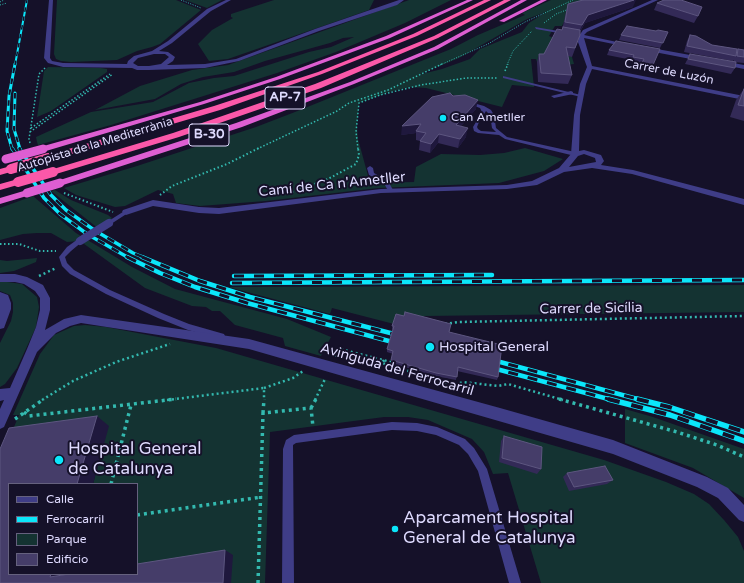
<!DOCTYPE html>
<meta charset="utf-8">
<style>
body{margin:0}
#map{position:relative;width:744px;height:583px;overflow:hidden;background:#151129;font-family:"Varela Round",sans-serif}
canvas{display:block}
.legend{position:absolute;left:8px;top:483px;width:130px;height:92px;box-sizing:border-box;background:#151129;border:1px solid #65617e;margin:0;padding:5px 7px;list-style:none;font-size:12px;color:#dedafe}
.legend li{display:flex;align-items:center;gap:8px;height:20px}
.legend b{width:20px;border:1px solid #65617e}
</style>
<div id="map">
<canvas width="744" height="583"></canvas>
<ul class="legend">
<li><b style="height:5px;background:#3f3d87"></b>Calle</li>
<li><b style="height:5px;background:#0be6fa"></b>Ferrocarril</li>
<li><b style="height:11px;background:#143332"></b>Parque</li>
<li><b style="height:11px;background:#453d69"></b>Edificio</li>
</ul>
</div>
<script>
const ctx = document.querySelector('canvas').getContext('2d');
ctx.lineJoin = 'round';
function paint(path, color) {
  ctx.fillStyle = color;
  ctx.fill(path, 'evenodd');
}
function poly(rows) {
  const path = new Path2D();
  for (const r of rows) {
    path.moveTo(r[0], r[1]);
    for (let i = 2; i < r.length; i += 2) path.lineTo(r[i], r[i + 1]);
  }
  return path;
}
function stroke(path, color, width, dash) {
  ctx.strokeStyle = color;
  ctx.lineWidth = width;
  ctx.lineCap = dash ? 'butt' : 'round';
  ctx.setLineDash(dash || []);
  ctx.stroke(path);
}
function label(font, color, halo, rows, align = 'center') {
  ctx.font = font + ' "Varela Round",sans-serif';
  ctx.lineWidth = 4;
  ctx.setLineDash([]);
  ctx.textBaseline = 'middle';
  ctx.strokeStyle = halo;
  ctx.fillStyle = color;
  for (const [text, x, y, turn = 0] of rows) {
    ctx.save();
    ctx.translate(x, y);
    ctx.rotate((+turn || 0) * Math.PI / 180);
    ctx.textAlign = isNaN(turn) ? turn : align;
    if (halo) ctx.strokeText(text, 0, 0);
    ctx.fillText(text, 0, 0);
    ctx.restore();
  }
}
const green = poly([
 [57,0,176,0,201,10,160,44,152,47,137,51,117,60,71,62,61,61,56,59,54,54],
 [185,0,222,0,207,8],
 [274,0,374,0,369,10,228,59,209,61,198,44,212,30,233,18,231,17,231,14],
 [409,0,451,0,405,23,336,52,277,73,111,125,38,145,37,142,36,137,91,112,153,102,189,83,214,78,234,76,309,52,331,47,354,37,343,38,330,43,265,61,234,72,203,77,181,84,155,99,95,110,140,86,192,70,228,65],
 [551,0,608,0,564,22,562,26,555,26,549,36,554,38,572,57,574,64,565,65,537,62,536,59,531,59,534,87,512,85,502,107,426,88,410,87,389,92,359,103,357,126,358,139,370,183,414,182,416,167,441,154,480,155,504,153,525,148,563,159,544,171,499,183,378,188,266,201,200,206,176,203,173,194,158,190,125,206,115,207,76,195,64,188,137,166,256,127,295,112,451,49,478,35,525,15,522,13],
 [546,12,529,23,522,32,480,49,470,59,442,69,418,75,459,58,527,19],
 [48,67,101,68,107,69,107,72,51,111,37,117,44,71],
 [55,190,71,200,108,215,112,218,109,223,99,229,51,191],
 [33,196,76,233,132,267,175,289,287,319,331,337,321,356,285,346,283,338,235,325,220,311,212,311,206,307,192,306,145,288,80,241,67,242,51,233,37,233,23,234,0,240,0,208],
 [37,258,36,262,14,271,0,273,0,260,7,261],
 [0,281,22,284,37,297,39,307,36,327,17,368,5,384,0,387,0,343,11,321,13,312,13,303,10,295,0,291],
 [744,285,744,312,424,316,422,320,394,324,332,308,330,314,228,287],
 [85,325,106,327,216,348,604,460,666,482,694,494,709,504,724,520,738,537,744,551,744,583,541,583,508,473,493,474,484,452,472,439,428,420,408,417,384,417,270,432,265,583,231,583,137,570,137,484,93,484,108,426,0,461,19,415,13,415,40,354,54,335,74,326],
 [625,409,653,417,744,449,744,498,693,468,625,443]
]);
const pathFar4 = poly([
 [181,0,201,8],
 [0,2,4,0],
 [0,5,7,3],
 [544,23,556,14,569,9],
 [440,65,488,44,525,22,573,0],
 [507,65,513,51,532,31]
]);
const pathFar3 = poly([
 [505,71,508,64],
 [31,128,110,74],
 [30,132,113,74],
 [30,143,29,139,39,74,45,68],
 [257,149,337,111,349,103,388,90,442,64],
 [358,149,356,132,359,103,380,95,421,85,466,78,498,78]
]);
const pathFar2 = poly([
 [292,192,328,179,356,164,359,155,358,148],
 [64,193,113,212],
 [160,195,172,186,227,164,259,148],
 [0,244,19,244,40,251,56,251]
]);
const pathFar1 = poly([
 [39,276,56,268],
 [445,324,459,322,744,316],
 [336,357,340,349,391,362],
 [384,360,382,363,454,385,463,382,498,386,508,384,563,400],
 [264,388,293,378,303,371],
 [42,400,73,381,116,362,170,344],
 [167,400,264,388,264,400],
 [315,400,325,379]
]);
const path = poly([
 [559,399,677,432,717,445,744,457],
 [311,408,316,399],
 [24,412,29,416,176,399],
 [263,413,264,399],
 [15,419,44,399],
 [111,484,131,405],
 [137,515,262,497],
 [258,583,263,413,311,408,313,427]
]);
const service = poly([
 [535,27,564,32,566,33,564,34,536,29,535,27],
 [503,76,581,95,583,96,581,97,503,78,503,76],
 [466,101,484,106,491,110,494,115,496,128,507,137,575,152,578,154,575,156,505,139,499,135,478,133,474,131,473,127,482,112,480,108,466,103,466,101],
 [486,111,490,115,492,128,496,132,481,131,478,129,477,127,479,122,486,111],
 [370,166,373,168,374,173,388,181,393,190,392,191,388,191,384,183,369,175,367,168,370,166],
 [126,210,128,211,128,213,111,224,107,224,106,223,107,222,126,210],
 [78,239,80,239,83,241,71,251,65,257,67,263,74,270,110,290,164,314,189,324,224,334,225,336,224,338,221,339,188,330,158,318,106,294,70,274,62,266,59,257,67,247,78,239],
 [392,422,417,423,437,427,465,439,474,448,487,469,521,583,509,583,478,471,468,454,459,445,436,435,417,431,392,430,296,443,293,445,294,583,282,583,283,449,286,440,294,435,392,422]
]);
const minor = poly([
 [49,0,53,0,50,58,52,61,63,63,127,64,128,61,134,56,152,51,168,41,207,9,226,0,231,0,211,11,172,43,159,51,168,52,175,57,173,61,167,65,205,64,236,59,315,29,399,0,404,0,397,5,319,31,239,61,205,68,149,70,137,70,132,68,63,67,48,63,44,58,49,0],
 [154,54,165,54,169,57,161,64,149,66,138,66,133,63,138,58,154,54],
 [652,0,658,0,587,32,584,35,631,45,628,47,584,38,592,66,744,96,744,100,592,69,586,84,580,115,579,151,584,150,601,155,604,161,601,165,633,170,744,199,744,205,632,174,592,168,564,172,537,185,507,189,381,193,219,214,199,213,153,206,126,215,122,212,123,210,153,200,199,207,219,208,381,189,507,185,532,181,559,168,571,154,574,115,580,84,587,67,578,42,579,36,583,30,652,0],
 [584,154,595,158,596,162,569,167,578,156,584,154],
 [646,47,701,57,704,59,701,61,644,50,643,49,646,47],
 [722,61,744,65,744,69,720,64,720,62,722,61],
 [571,91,573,92,573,94,554,98,551,96,571,91],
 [0,274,15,274,27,277,43,285,50,298,50,310,45,330,64,319,81,315,249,339,500,408,613,440,707,477,728,488,744,505,744,522,739,520,718,498,697,487,613,454,249,349,81,323,70,326,56,333,37,352,4,427,0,429,0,409,4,400,0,401,0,389,10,388,27,349,36,327,40,310,40,298,35,291,24,284,15,282,0,282,0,274],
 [0,292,8,295,11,303,11,309,4,328,0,329,0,292]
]);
const trunk = poly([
 [467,0,473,0,390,38,280,79,204,104,46,151,40,151,39,149,40,147,200,102,276,77,386,36,467,0],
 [521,0,527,0,438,49,354,84,242,127,63,185,60,186,56,183,57,181,236,123,350,82,434,47,521,0],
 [541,0,547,0,504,22,499,21,541,0],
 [27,190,31,193,30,195,0,204,0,198,27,190]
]);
const motorway = poly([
 [484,0,491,0,417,36,322,74,220,110,51,160,45,160,44,158,45,156,214,106,318,72,413,34,484,0],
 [504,0,511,0,438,38,321,88,179,137,56,174,50,174,48,172,50,170,173,133,315,84,434,36,504,0],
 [11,166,16,169,14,171,0,175,0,169,11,166],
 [18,179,21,180,23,182,21,184,0,190,0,184,18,179]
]);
const railFar4 = poly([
 [15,65,27,0]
]);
const railFar3 = poly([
 [15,93,14,129,20,149],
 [12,149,7,131,9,96,15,64]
]);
const railFar2 = poly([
 [12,148,44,198,60,214,87,234,129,258],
 [19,148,51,195,66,210,94,230,133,253,145,258]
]);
const railFar1 = poly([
 [127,257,160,273,195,287,247,303,400,344],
 [142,257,200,281,250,297,402,336],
 [234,276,492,275],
 [232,283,744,280],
 [489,359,641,400],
 [489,367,612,400]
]);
const rail = poly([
 [608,399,670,415,744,441],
 [637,399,669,407,744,432]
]);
const pedestrianBridge = poly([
 [80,241,109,223]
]);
const trunkBridge = poly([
 [6,159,43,149],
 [27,193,60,183]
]);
const motorwayBridge = poly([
 [11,169,48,158],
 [18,182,53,172]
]);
const wall = poly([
 [657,3,698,16,694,23,654,10],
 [568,4,633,7,585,23,580,32,577,44,572,57,568,56,572,75,568,84,538,82,537,62,539,54,544,54,562,30,566,12],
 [656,31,668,32,660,48,619,40,621,35],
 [690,35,712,45,737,49,744,50,744,63,734,62,734,60,733,61,684,52,687,41],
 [660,49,650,70,640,68,641,64,631,62,632,60,607,55,609,50],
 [690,54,735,68,731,74,685,64],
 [744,89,744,121,730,117,736,100],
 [453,96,476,109,461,126,466,137,458,148,438,143,430,153,419,150,420,141,416,140,416,133,401,135],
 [392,326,449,332,498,377,497,380,457,371,456,380,435,376,391,363,393,354,387,352,387,349,393,330,392,329],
 [504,436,541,469,537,474,499,462,501,441],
 [567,473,613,480,607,484,569,491,563,477]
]);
const shadedWall = poly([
 [634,0,636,0,633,7,585,23,579,33,582,25,588,15],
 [478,100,476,109,454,134,456,125],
 [421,124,416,131,416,133,401,135,402,126],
 [468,128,466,137,458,148,460,139],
 [439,134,438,143,430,153,431,144],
 [97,416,109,426,93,484,77,484],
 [225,550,233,555,231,583,223,583],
 [51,574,69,574,50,577]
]);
const building = poly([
 [583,0,634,0,588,15,582,25,565,22,568,4,583,0],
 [664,0,681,0,702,7,698,16,657,3,664,0],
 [627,26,656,31,658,30,668,32,663,43,621,35,627,26],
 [563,27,580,30,580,35,575,48,566,47,572,75,541,73,539,54,544,54,557,29,562,30,563,27],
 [690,35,696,36,712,45,737,49,736,56,687,46,690,35],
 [616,41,660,49,653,65,642,63,644,59,633,57,634,55,609,50,616,41],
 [738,49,744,50,744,57,737,56,738,49],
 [690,54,736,62,735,68,688,59,690,54],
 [744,89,744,106,738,105,744,89],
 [450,93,453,96,465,95,478,100,456,125,468,128,460,139,439,134,431,144,420,141,426,133,416,131,421,124,402,126,432,97,450,93],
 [405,312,451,324,449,332,502,345,498,377,458,367,457,377,436,373,391,360,393,351,387,349,394,326,392,326,396,314,404,316,405,312],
 [97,416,77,484,9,484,9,574,51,574,50,577,69,574,137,574,137,564,225,550,223,583,0,583,0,449,9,428,97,416],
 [504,436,542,447,541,469,502,458,504,436],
 [605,466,613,480,574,487,567,473,605,466]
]);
const markers = [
 [443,118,4,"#0be6fa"],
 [430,347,5,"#0be6fa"],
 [59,460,5,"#0be6fa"],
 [395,529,4,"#0be6fa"]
];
const farStreetnames = [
 ["Carrer de Luzón",669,72,11],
 ["Autopista de la Mediterrània",95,145,-17]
];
const farPoinames = [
 ["Can Ametller",451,118]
];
const shields = [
 [285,98,40],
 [209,135,40]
];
const shieldNames = [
 ["AP-7",285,98],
 ["B-30",209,135]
];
const streetNames = [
 ["Camí de Ca n'Ametller",332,185,-6],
 ["Carrer de Sicília",591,309,-1],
 ["Avinguda del Ferrocarril",397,370,16]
];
const poiNames = [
 ["Hospital General",439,347]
];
const nearPoinames = [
 ["Hospital General",68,450],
 ["de Catalunya",68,470],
 ["Aparcament Hospital",403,519],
 ["General de Catalunya",403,539]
];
paint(green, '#143332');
stroke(pathFar4, '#33b9af', 1, [1, 1.5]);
stroke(pathFar3, '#33b9af', 1.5, [1.5, 2]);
stroke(pathFar2, '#33b9af', 2, [1.5, 2.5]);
stroke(pathFar1, '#33b9af', 2.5, [2, 3]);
stroke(path, '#33b9af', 3.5, [3, 4]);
paint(service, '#3f3d87');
paint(minor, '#3f3d87');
paint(trunk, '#de5ed2');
paint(motorway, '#fb58a9');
stroke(railFar4, '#0be6fa', 2);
stroke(railFar3, '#0be6fa', 3);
stroke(railFar2, '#0be6fa', 3.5);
stroke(railFar1, '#0be6fa', 4.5);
stroke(rail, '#0be6fa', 5.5);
stroke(railFar4, '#151129', 1.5, [4.5]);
stroke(railFar3, '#151129', 2, [5.5]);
stroke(railFar2, '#151129', 2.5, [8]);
stroke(railFar1, '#151129', 3, [10]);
stroke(rail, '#151129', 4, [12]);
stroke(pedestrianBridge, '#3f3d87', 8);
stroke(trunkBridge, '#de5ed2', 9);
stroke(motorwayBridge, '#fb58a9', 10);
paint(wall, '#332a57');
paint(shadedWall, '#1f183d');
paint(building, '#453d69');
stroke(building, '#5d5680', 1);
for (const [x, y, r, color] of markers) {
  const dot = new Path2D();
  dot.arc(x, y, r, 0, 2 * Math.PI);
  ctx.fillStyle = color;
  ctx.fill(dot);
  stroke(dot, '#151129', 1.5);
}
label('12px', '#dedafe', '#151129', farStreetnames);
label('12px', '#dedafe', '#151129', farPoinames, 'left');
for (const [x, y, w] of shields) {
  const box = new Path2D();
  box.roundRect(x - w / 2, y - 11, w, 22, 3);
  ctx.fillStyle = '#151129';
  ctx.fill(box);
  stroke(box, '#dedafe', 1);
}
label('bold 13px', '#dedafe', null, shieldNames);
label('14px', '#dedafe', '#151129', streetNames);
label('14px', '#dedafe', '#151129', poiNames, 'left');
label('17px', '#dedafe', '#151129', nearPoinames, 'left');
</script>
